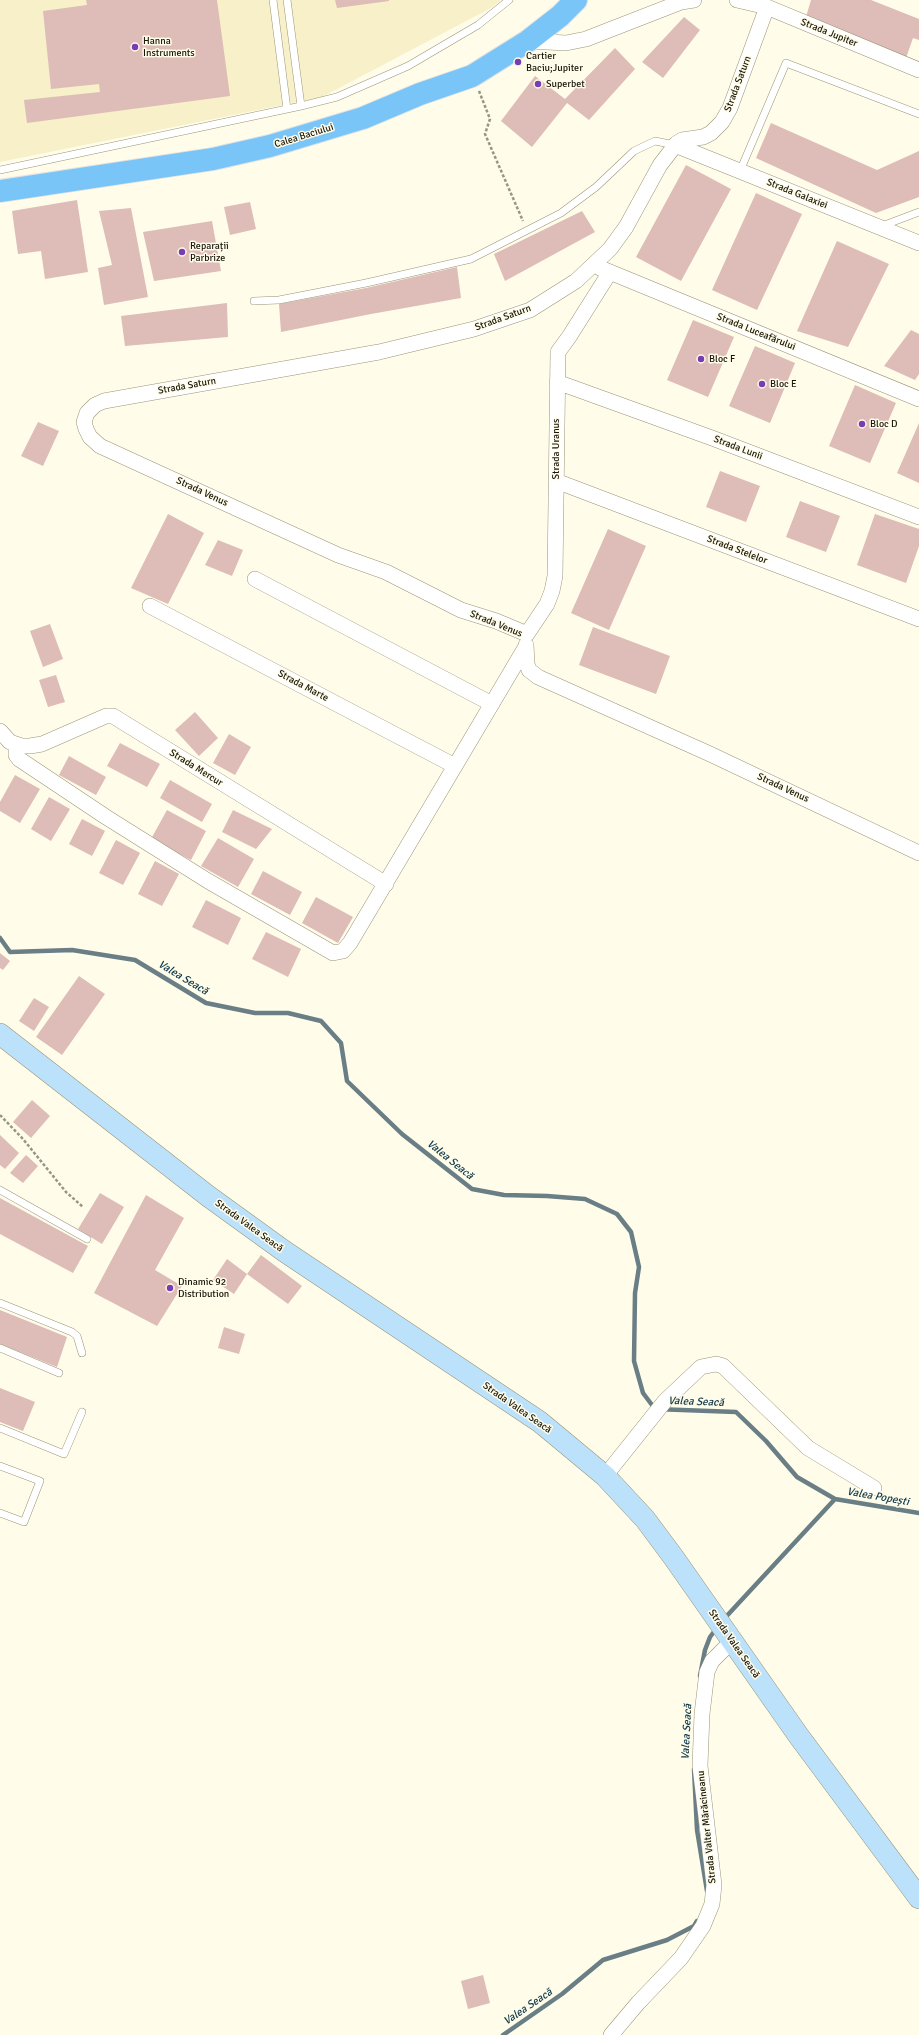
<!DOCTYPE html>
<meta charset="utf-8">
<style>
body{margin:0}
canvas{display:block;background:#fffce9}
</style>
<canvas width="919" height="2035"></canvas>
<script>
const ctx = document.querySelector('canvas').getContext('2d');
ctx.lineJoin = 'round';
function paint(path, color) {
  ctx.fillStyle = color;
  ctx.fill(path, 'evenodd');
}
function poly(rows) {
  const path = new Path2D();
  for (const r of rows) {
    path.moveTo(r[0], r[1]);
    for (let i = 2; i < r.length; i += 2) path.lineTo(r[i], r[i + 1]);
  }
  return path;
}
function stroke(path, color, width, dash) {
  ctx.strokeStyle = color;
  ctx.lineWidth = width;
  ctx.lineCap = dash ? 'butt' : 'round';
  ctx.setLineDash(dash || []);
  ctx.stroke(path);
}
function label(font, color, halo, rows, align = 'center') {
  ctx.font = font + ' Signika,sans-serif';
  ctx.lineWidth = 3;
  ctx.setLineDash([]);
  ctx.textBaseline = 'middle';
  ctx.strokeStyle = halo;
  ctx.fillStyle = color;
  for (const [text, x, y, turn = 0] of rows) {
    ctx.save();
    ctx.translate(x, y);
    ctx.rotate((+turn || 0) * Math.PI / 180);
    ctx.textAlign = isNaN(turn) ? turn : align;
    if (halo) ctx.strokeText(text, 0, 0);
    ctx.fillText(text, 0, 0);
    ctx.restore();
  }
}
const built = poly([
 [0,0,501,0,491,8,322,97,0,162]
]);
const stream = poly([
 [0,938,10,952,72,950,135,960,206,1003,255,1013,288,1013,321,1021,341,1043,347,1081,402,1134,472,1189,504,1195,547,1196,585,1199,617,1214,631,1232,639,1267,635,1293,634,1361,643,1393,655,1409,736,1412,766,1441,797,1477,835,1499,919,1513],
 [723,1620,835,1499],
 [700,1676,705,1650,710,1637,716,1629],
 [694,1769,697,1830,707,1891],
 [503,2035,562,1994,603,1960,667,1940,694,1926,697,1921]
]);
const building = poly([
 [86,0,217,0,230,96,27,123,24,100,100,92,99,84,51,89,43,11,87,5],
 [335,0,389,0,389,1,337,8],
 [811,0,871,0,919,19,919,40,913,38,906,58,806,17],
 [684,17,700,30,663,78,642,62],
 [615,48,635,69,589,120,567,103,532,147,501,121,535,76,565,99],
 [771,123,877,170,919,151,919,197,876,213,756,158],
 [686,165,731,189,681,281,636,257],
 [756,193,802,214,757,310,712,290],
 [77,200,88,272,45,279,41,251,18,254,12,211],
 [250,202,256,229,230,235,224,207],
 [131,208,148,297,104,305,98,268,112,265,99,211],
 [582,211,595,232,505,281,494,254],
 [212,221,221,271,154,281,143,232],
 [837,241,889,264,848,347,797,331],
 [457,267,461,298,371,314,281,332,279,304,366,288],
 [227,303,228,337,125,346,121,316],
 [693,320,734,337,708,397,667,380],
 [911,330,919,334,919,374,915,380,884,366],
 [755,346,795,363,770,423,729,406],
 [855,385,896,403,870,463,829,446],
 [38,422,59,431,43,466,21,456],
 [919,423,919,483,897,473],
 [720,471,760,486,746,522,706,507],
 [800,501,840,516,826,552,786,537],
 [168,514,204,533,168,604,131,588],
 [875,514,919,529,919,546,906,583,857,565],
 [608,529,646,546,609,630,571,613],
 [218,540,243,550,232,576,205,565],
 [50,624,63,659,43,667,30,631],
 [593,627,670,656,656,694,579,665],
 [56,675,65,702,48,707,39,680],
 [195,712,218,738,199,756,175,730],
 [229,734,251,747,235,775,213,763],
 [120,743,160,764,147,787,107,766],
 [69,756,106,777,96,795,59,775],
 [15,775,40,789,20,823,0,811,0,802],
 [170,780,212,804,202,822,160,798],
 [49,797,70,809,51,841,31,829],
 [167,810,206,831,191,860,151,839],
 [233,810,272,829,256,849,222,832],
 [82,819,105,831,92,856,69,844],
 [218,838,254,859,238,887,201,866],
 [116,840,140,853,123,885,99,873],
 [155,861,179,874,162,906,138,894],
 [263,871,302,892,290,915,251,894],
 [316,897,353,917,338,943,302,923],
 [206,900,241,918,228,945,192,927],
 [266,932,301,949,288,977,252,959],
 [0,953,10,961,3,970,0,968],
 [79,976,105,994,62,1055,36,1037],
 [34,998,49,1007,34,1031,19,1021],
 [32,1100,50,1116,31,1138,13,1122],
 [0,1135,19,1153,5,1169,0,1165],
 [26,1155,38,1166,23,1183,10,1173],
 [100,1193,124,1207,102,1244,78,1229],
 [146,1195,184,1218,155,1270,182,1286,157,1326,94,1293],
 [0,1198,88,1246,73,1273,0,1234],
 [261,1255,302,1286,288,1304,247,1274],
 [227,1259,247,1274,234,1294,213,1280],
 [0,1310,67,1337,57,1367,0,1344],
 [224,1327,245,1334,239,1354,218,1348],
 [0,1388,35,1402,23,1431,0,1422],
 [483,1975,490,2003,468,2009,461,1981]
]);
const path = poly([
 [479,91,490,119,485,134,523,221],
 [0,1115,23,1139,66,1192,83,1207]
]);
const service = poly([
 [273,0,287,109],
 [287,0,301,106],
 [0,170,301,106,337,97,408,66,478,25,509,0],
 [740,171,786,63,919,114],
 [882,226,919,212],
 [254,301,279,300,366,283,471,259,561,213,596,187,634,151,655,141,675,145],
 [0,1190,87,1239],
 [0,1303,72,1332,77,1336,82,1353],
 [0,1348,59,1373],
 [0,1428,64,1454,82,1412],
 [0,1466,40,1481,24,1522,0,1513]
]);
const minor = poly([
 [737,0,767,7,919,70],
 [528,41,566,43,586,39,681,2,694,0],
 [675,145,919,243],
 [600,268,919,399],
 [557,382,712,438,919,517],
 [556,481,919,619],
 [255,579,492,704],
 [150,606,455,766],
 [527,634,496,621,461,610,386,572,338,555,100,446,90,437,86,429,84,422,87,413,95,405,104,401,379,352,474,329,530,310,576,281,610,249,626,227,660,165,677,143,682,140,703,137,711,133,722,122,730,108,767,7],
 [527,634,547,604,552,591,555,576,558,352,569,337,610,272],
 [526,645,527,664,529,670,538,677,710,754,919,853],
 [0,731,10,742,22,746,30,746,42,744,106,716,113,716,386,884],
 [16,744,16,755,19,759,106,817,208,881,333,953,343,951,350,943,525,648],
 [605,1476,665,1401,701,1367,716,1364,723,1366,808,1448,874,1488],
 [611,2035,638,2003,681,1958,703,1926,712,1904,714,1885,700,1766,702,1714,707,1672,712,1661,732,1641]
]);
const secondary = poly([
 [0,1034,208,1196,284,1251,540,1422,605,1476,645,1519,674,1558,798,1735,919,1898]
]);
const primary = poly([
 [0,191,213,159,270,146,363,118,420,94,472,76,528,41,560,16,576,0]
]);
const markers = [
 [135,47,4,"#783db2"],
 [518,62,4,"#783db2"],
 [538,84,4,"#783db2"],
 [182,252,4,"#783db2"],
 [701,359,4,"#783db2"],
 [762,384,4,"#783db2"],
 [862,424,4,"#783db2"],
 [170,1288,4,"#783db2"]
];
const streetNames = [
 ["Strada Jupiter",829,33,22],
 ["Strada Saturn",738,84,-69],
 ["Calea Baciului",304,136,-17],
 ["Strada Galaxiei",797,194,22],
 ["Strada Saturn",503,318,-20],
 ["Strada Luceafărului",756,332,22],
 ["Strada Saturn",187,386,-10],
 ["Strada Lunii",738,448,21],
 ["Strada Uranus",556,449,-90],
 ["Strada Venus",202,492,25],
 ["Strada Stelelor",737,550,21],
 ["Strada Venus",496,624,22],
 ["Strada Marte",303,686,28],
 ["Strada Mercur",196,768,32],
 ["Strada Venus",783,788,25],
 ["Strada Valea Seacă",249,1226,36],
 ["Strada Valea Seacă",517,1408,35],
 ["Strada Valea Seacă",734,1644,55],
 ["Strada Valter Mărăcineanu",707,1827,-96]
];
const poiNames = [
 ["Hanna",143,41],
 ["Instruments",143,53],
 ["Cartier",526,56],
 ["Baciu;Jupiter",526,68],
 ["Superbet",546,84],
 ["Reparații",190,246],
 ["Parbrize",190,258],
 ["Bloc F",709,359],
 ["Bloc E",770,384],
 ["Bloc D",870,424],
 ["Dinamic 92",178,1282],
 ["Distribution",178,1294]
];
const waterNames = [
 ["Valea Seacă",183,978,31],
 ["Valea Seacă",450,1160,39],
 ["Valea Seacă",696,1402,2],
 ["Valea Popești",878,1497,10],
 ["Valea Seacă",687,1732,-87],
 ["Valea Seacă",528,2007,-34]
];
paint(built, '#f7f0c8');
stroke(stream, '#6a7e86', 4.5);
paint(building, '#debcb8');
stroke(service, '#9a9577', 8);
stroke(minor, '#9a9577', 16);
stroke(secondary, '#9a9577', 22);
stroke(primary, '#e3e3e2', 24);
stroke(path, '#979585', 2.5, [3, 2]);
stroke(service, '#fff', 7);
stroke(minor, '#fff', 15);
stroke(secondary, '#bce2fb', 21);
stroke(primary, '#7ac5f8', 22);
for (const [x, y, r, color] of markers) {
  const dot = new Path2D();
  dot.arc(x, y, r, 0, 2 * Math.PI);
  ctx.fillStyle = color;
  ctx.fill(dot);
  stroke(dot, '#fffce9', 1.5);
}
label('10px', '#18160b', '#fffce9', streetNames);
label('10px', '#18160b', '#fffce9', poiNames, 'left');
label('italic 11px', '#0f384b', '#fffce9', waterNames);
</script>
